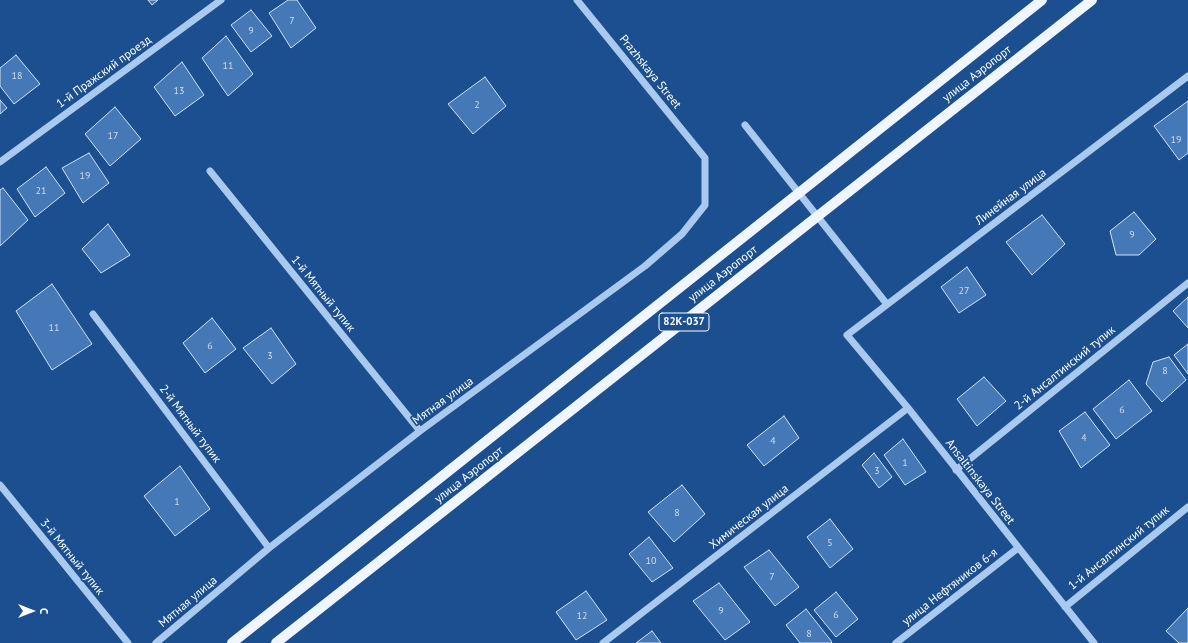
<!DOCTYPE html>
<meta charset="utf-8">
<style>
body{margin:0}
#map{position:relative;width:1188px;height:643px;overflow:hidden;background:#1b4f8f;font-family:"PT Sans",sans-serif}
canvas{display:block}
.north{position:absolute;left:12px;top:591px;width:40px;height:40px;-webkit-text-stroke:3px #1b4f8f;paint-order:stroke;rotate:90deg;font-size:11px;font-weight:700;line-height:16px;text-align:center;color:#fff}
.north::after{content:'';display:block;margin:auto;width:14px;height:18px;background:#fff;clip-path:polygon(50% 0,100% 100%,50% 72%,0 100%)}
</style>
<div id="map">
<canvas width="1188" height="643"></canvas>
<div class="north">С</div>
</div>
<script>
const ctx = document.querySelector('canvas').getContext('2d');
ctx.lineJoin = 'round';
function paint(path, color) {
  ctx.fillStyle = color;
  ctx.fill(path, 'evenodd');
}
function poly(rows) {
  const path = new Path2D();
  for (const r of rows) {
    path.moveTo(r[0], r[1]);
    for (let i = 2; i < r.length; i += 2) path.lineTo(r[i], r[i + 1]);
  }
  return path;
}
function stroke(path, color, width, dash) {
  ctx.strokeStyle = color;
  ctx.lineWidth = width;
  ctx.lineCap = dash ? 'butt' : 'round';
  ctx.setLineDash(dash || []);
  ctx.stroke(path);
}
function label(font, color, halo, rows, align = 'center') {
  ctx.font = font + ' "PT Sans",sans-serif';
  ctx.lineWidth = 3.5;
  ctx.setLineDash([]);
  ctx.textBaseline = 'middle';
  ctx.strokeStyle = halo;
  ctx.fillStyle = color;
  for (const [text, x, y, turn = 0] of rows) {
    ctx.save();
    ctx.translate(x, y);
    ctx.rotate((+turn || 0) * Math.PI / 180);
    ctx.textAlign = isNaN(turn) ? turn : align;
    if (halo) ctx.strokeText(text, 0, 0);
    ctx.fillText(text, 0, 0);
    ctx.restore();
  }
}
const building = poly([
 [148,0,158,0,152,5,148,0],
 [288,0,297,0,316,28,291,48,269,13,288,0],
 [251,10,272,36,251,52,231,25,251,10],
 [226,36,253,74,228,96,202,58,226,36],
 [16,55,40,84,14,104,0,86,0,68,16,55],
 [182,62,204,95,175,116,154,87,182,62],
 [485,77,506,106,473,134,448,104,485,77],
 [0,100,7,108,0,114,0,100],
 [1188,101,1188,153,1179,160,1154,126,1188,101],
 [115,107,141,139,110,166,85,134,115,107],
 [89,153,109,183,83,203,62,168,89,153],
 [46,167,65,193,35,217,17,189,46,167],
 [3,188,28,220,0,246,0,190,3,188],
 [1134,212,1156,239,1139,255,1116,255,1110,231,1134,212],
 [1042,215,1065,244,1032,275,1006,242,1042,215],
 [108,224,130,255,101,273,82,249,108,224],
 [967,267,986,295,959,313,941,287,967,267],
 [52,284,92,344,52,370,16,311,52,284],
 [1188,297,1188,328,1173,311,1188,297],
 [212,318,236,349,205,373,183,343,212,318],
 [271,328,296,364,272,384,243,348,271,328],
 [1188,344,1188,374,1174,355,1188,344],
 [1169,357,1186,380,1162,402,1146,384,1153,362,1169,357],
 [984,377,1006,401,977,426,957,399,984,377],
 [1129,380,1152,411,1116,439,1093,409,1129,380],
 [1085,412,1110,445,1081,468,1059,431,1085,412],
 [784,416,799,438,764,466,747,445,784,416],
 [903,439,926,472,905,485,884,455,903,439],
 [874,453,892,477,879,488,862,465,874,453],
 [180,466,210,509,175,536,144,496,180,466],
 [682,485,705,514,674,542,648,512,682,485],
 [830,519,853,549,830,568,807,537,830,519],
 [649,537,673,568,652,582,629,554,649,537],
 [769,550,799,587,775,606,744,567,769,550],
 [719,583,750,622,725,640,693,601,719,583],
 [586,591,607,620,576,640,556,612,586,591],
 [836,592,858,619,836,637,814,610,836,592],
 [1188,608,1188,643,1179,643,1166,631,1188,608],
 [806,609,832,642,831,643,800,643,786,625,806,609],
 [652,631,661,643,636,643,652,631]
]);
const minor = poly([
 [745,125,886,303],
 [0,162,221,0],
 [210,171,420,431],
 [93,314,269,548],
 [956,470,1188,283],
 [0,485,128,643],
 [1065,607,1188,507],
 [156,643,269,548,420,431,645,266,682,234,705,205,705,158,577,0],
 [603,643,908,408],
 [896,643,1018,548],
 [1094,643,908,408,847,335,1188,76]
]);
const major = poly([
 [232,643,1042,0],
 [276,643,1092,0]
]);
const numberNames = [
 ["7",292,21],
 ["9",251,31],
 ["11",228,66],
 ["18",17,76],
 ["13",179,91],
 ["2",477,105],
 ["17",113,136],
 ["19",1176,140],
 ["19",85,176],
 ["21",41,191],
 ["9",1132,235],
 ["27",964,291],
 ["11",54,328],
 ["6",210,346],
 ["3",270,356],
 ["8",1165,371],
 ["6",1122,410],
 ["4",1084,438],
 ["4",773,441],
 ["1",905,463],
 ["3",877,471],
 ["1",177,502],
 ["8",677,513],
 ["5",830,543],
 ["10",651,561],
 ["7",772,577],
 ["9",721,611],
 ["6",836,615],
 ["12",582,616],
 ["8",809,634]
];
const shields = [
 [684,322,50]
];
const shieldNames = [
 ["82К-037",684,322]
];
const streetNames = [
 ["1-й Пражский проезд",104,72,-36],
 ["Prazhskaya Street",650,72,51],
 ["улица Аэропорт",977,74,-38],
 ["Линейная улица",1011,197,-37],
 ["улица Аэропорт",723,274,-38],
 ["1-й Мятный тупик",323,294,51],
 ["2-й Ансалтинский тупик",1065,368,-39],
 ["Мятная улица",443,401,-36],
 ["2-й Мятный тупик",190,424,53],
 ["улица Аэропорт",469,475,-38],
 ["Ansaltinskaya Street",980,482,52],
 ["Химическая улица",749,517,-38],
 ["1-й Ансалтинский тупик",1119,548,-39],
 ["3-й Мятный тупик",72,557,51],
 ["улица Нефтяников 6-я",950,587,-38],
 ["Мятная улица",188,602,-40]
];
paint(building, '#4478b7');
stroke(building, '#cfe3fa', 1);
stroke(minor, '#a9c9ee', 7);
stroke(major, '#f0f6ff', 10);
label('10px', '#d0dded', null, numberNames);
for (const [x, y, w] of shields) {
  const box = new Path2D();
  box.roundRect(x - w / 2, y - 9, w, 18, 3);
  ctx.fillStyle = '#1b4f8f';
  ctx.fill(box);
  stroke(box, '#fff', 1);
}
label('bold 11px', '#fff', null, shieldNames);
label('12px', '#fff', '#1b4f8f', streetNames);
</script>
